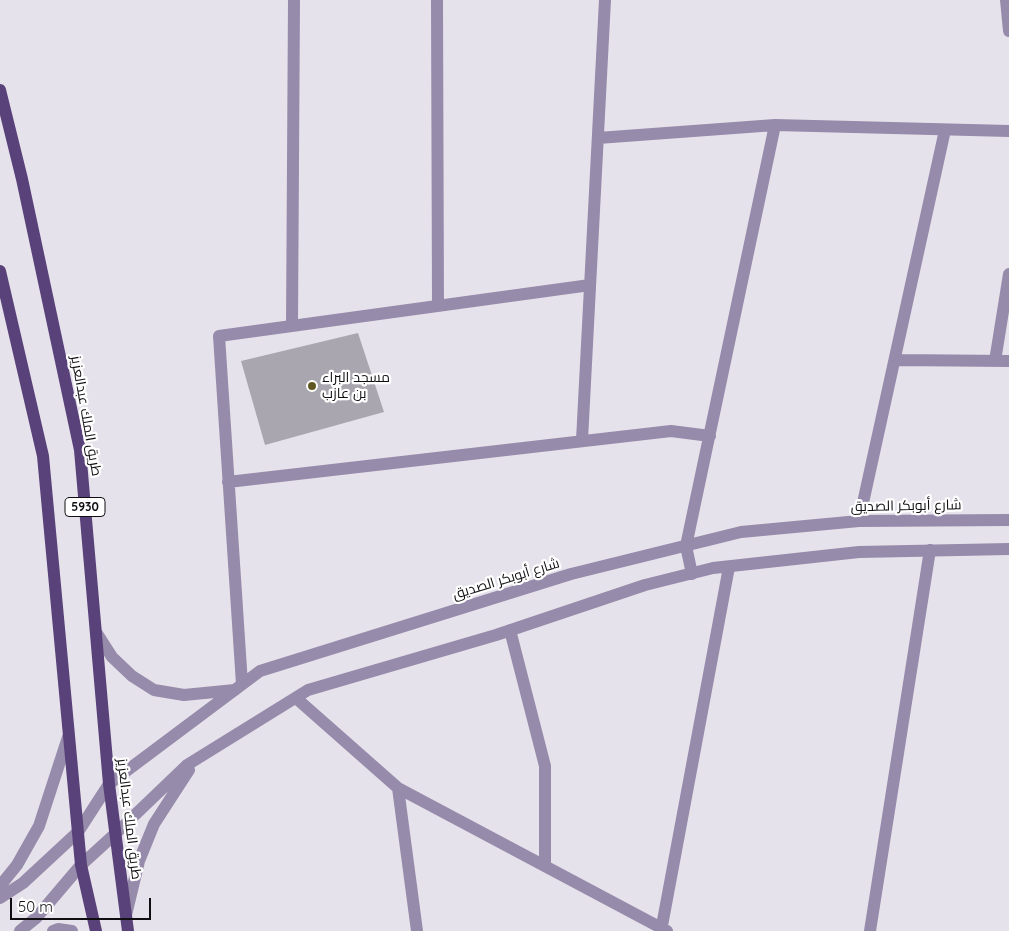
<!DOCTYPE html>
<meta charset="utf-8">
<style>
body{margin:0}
#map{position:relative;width:1009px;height:931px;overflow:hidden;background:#e6e2eb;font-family:Quicksand,sans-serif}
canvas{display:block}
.scale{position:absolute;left:10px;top:898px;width:141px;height:22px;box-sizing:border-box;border:2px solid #100e11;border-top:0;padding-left:6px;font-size:15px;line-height:18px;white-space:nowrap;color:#100e11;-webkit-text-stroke:4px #fff;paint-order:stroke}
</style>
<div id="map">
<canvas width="1009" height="931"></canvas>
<div class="scale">50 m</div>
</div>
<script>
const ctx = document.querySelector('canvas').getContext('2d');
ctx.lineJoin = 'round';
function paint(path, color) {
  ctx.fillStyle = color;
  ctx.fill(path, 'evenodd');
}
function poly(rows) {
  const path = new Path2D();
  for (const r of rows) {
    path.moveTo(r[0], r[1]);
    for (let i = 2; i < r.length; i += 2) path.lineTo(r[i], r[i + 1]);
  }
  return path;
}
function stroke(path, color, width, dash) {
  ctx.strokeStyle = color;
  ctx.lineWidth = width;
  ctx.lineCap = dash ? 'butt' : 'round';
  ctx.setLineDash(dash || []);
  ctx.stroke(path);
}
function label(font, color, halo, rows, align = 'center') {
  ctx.font = font + ' Quicksand,Cairo,sans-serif';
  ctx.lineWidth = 4.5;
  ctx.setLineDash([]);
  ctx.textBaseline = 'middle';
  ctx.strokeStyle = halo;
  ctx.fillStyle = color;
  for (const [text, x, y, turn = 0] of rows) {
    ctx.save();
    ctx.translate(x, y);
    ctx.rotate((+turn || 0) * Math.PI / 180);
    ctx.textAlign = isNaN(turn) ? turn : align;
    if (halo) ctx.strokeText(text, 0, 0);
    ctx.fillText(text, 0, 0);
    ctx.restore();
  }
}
const building = poly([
 [358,333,384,412,265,445,241,361]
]);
const minor = poly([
 [437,0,438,306],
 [1006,0,1009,31],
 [598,138,775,125,1009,131],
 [292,326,294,0],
 [895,360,1009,361],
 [995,361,1009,274],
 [582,440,605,0],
 [228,482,671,431,710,436],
 [859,521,945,130],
 [692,574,686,546,775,125],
 [510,630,545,766,545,866],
 [96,632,112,657,132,676,154,690,184,695,235,690],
 [242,684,219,336,590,285],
 [296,698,398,788,667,931],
 [398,788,417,931],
 [0,886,17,865,39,826,68,737],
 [0,898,23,883,78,832,109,784,260,671,571,574,741,532,859,521,1009,520],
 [126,915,139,861,154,824,189,770],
 [20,931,36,918,81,865,115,834,187,765,308,690,496,635,645,585,713,568,859,552,1009,549],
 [53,931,58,929,72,931],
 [661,931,729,567],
 [870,931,930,550]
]);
const major = poly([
 [0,90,22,179,80,450,109,784,128,931],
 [0,271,43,456,81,865,96,931]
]);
const markers = [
 [312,386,5,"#605723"]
];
const shields = [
 [85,507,40]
];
const shieldNames = [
 ["5930",85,507]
];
const poiNames = [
 ["مسجد البراء",322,378],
 ["بن عازب",322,394]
];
const streetNames = [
 ["طريق الملك عبدالعزيز",86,416,80],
 ["شارع أبوبكر الصديق",906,506,-1],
 ["شارع أبوبكر الصديق",506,579,-17],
 ["طريق الملك عبدالعزيز",129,819,83]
];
paint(building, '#a9a6af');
stroke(minor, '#978bab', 12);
stroke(major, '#594179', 12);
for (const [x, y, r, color] of markers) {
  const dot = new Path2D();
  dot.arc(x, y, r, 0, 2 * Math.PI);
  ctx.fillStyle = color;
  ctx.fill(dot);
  stroke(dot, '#fff', 2);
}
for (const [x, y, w] of shields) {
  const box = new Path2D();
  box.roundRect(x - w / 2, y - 9.5, w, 19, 4);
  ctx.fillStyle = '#fff';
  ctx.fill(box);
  stroke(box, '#100e11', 1);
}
label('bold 12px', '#100e11', null, shieldNames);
label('14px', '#100e11', '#fff', poiNames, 'left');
label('14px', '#100e11', '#fff', streetNames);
</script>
